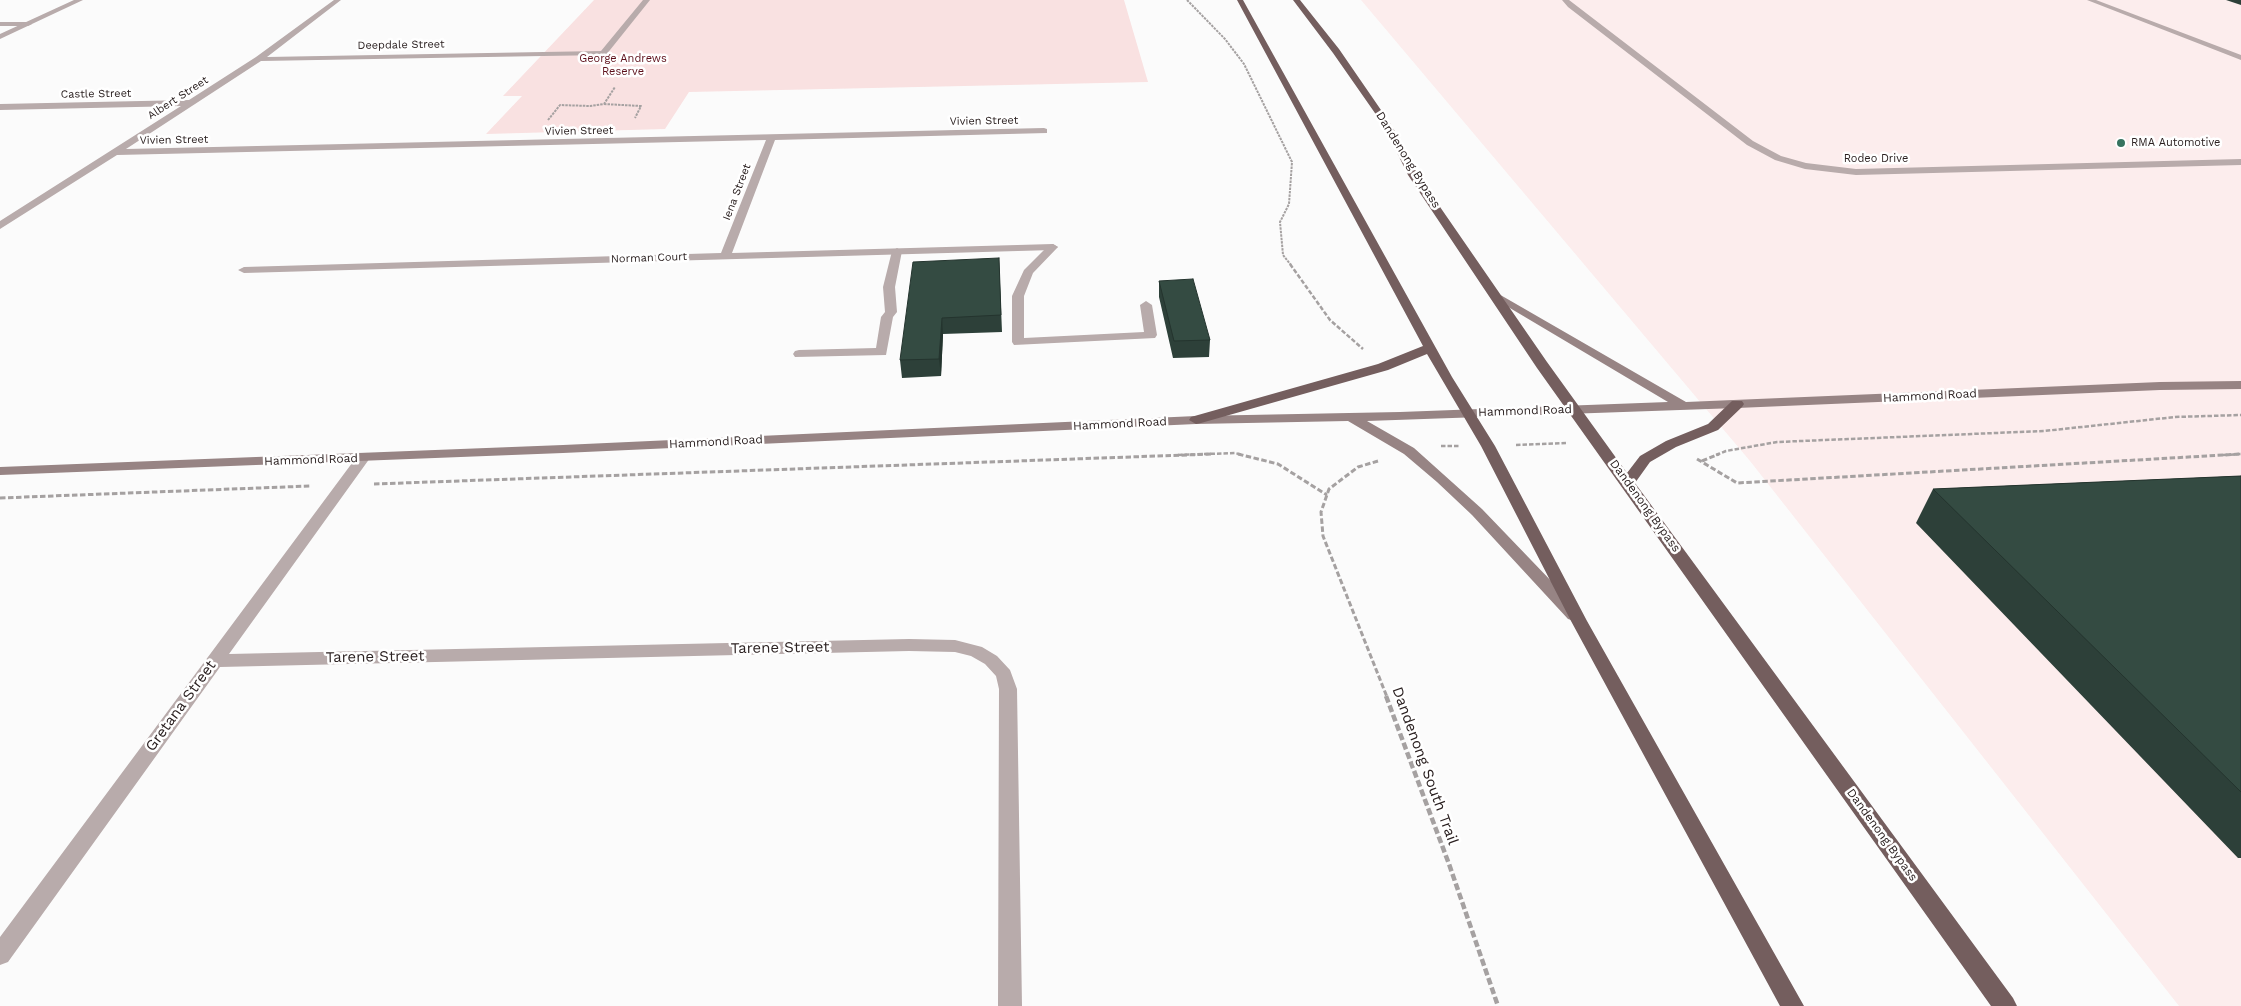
<!DOCTYPE html>
<style>
body{margin:0}
canvas{display:block;background:#fbfbfb}
</style>
<canvas width="2241" height="1006"></canvas>
<script>
const ctx = document.querySelector('canvas').getContext('2d');
ctx.lineJoin = 'round';
function paint(path, color) {
  ctx.fillStyle = color;
  ctx.fill(path, 'evenodd');
}
function poly(rows) {
  const path = new Path2D();
  for (const r of rows) {
    path.moveTo(r[0], r[1]);
    for (let i = 2; i < r.length; i += 2) path.lineTo(r[i], r[i + 1]);
  }
  return path;
}
function stroke(path, color, width, dash) {
  ctx.strokeStyle = color;
  ctx.lineWidth = width;
  ctx.lineCap = dash ? 'butt' : 'round';
  ctx.setLineDash(dash || []);
  ctx.stroke(path);
}
function label(font, color, halo, rows, align = 'center') {
  ctx.font = font + ' "Work Sans",sans-serif';
  ctx.lineWidth = 5;
  ctx.setLineDash([]);
  ctx.textBaseline = 'middle';
  ctx.strokeStyle = halo;
  ctx.fillStyle = color;
  for (const [text, x, y, turn = 0] of rows) {
    ctx.save();
    ctx.translate(x, y);
    ctx.rotate((+turn || 0) * Math.PI / 180);
    ctx.textAlign = isNaN(turn) ? turn : align;
    if (halo) ctx.strokeText(text, 0, 0);
    ctx.fillText(text, 0, 0);
    ctx.restore();
  }
}
const built = poly([
 [1361,0,2241,0,2241,1006,2179,1006,1750,461]
]);
const green = poly([
 [594,0,1124,0,1148,82,689,92,665,129,486,134,522,96,503,96]
]);
const pathFar3 = poly([
 [1187,0,1225,39,1244,64,1292,162,1289,204,1280,222,1283,255,1291,265],
 [604,104,641,106,635,118],
 [548,120,560,105,590,106,604,104,615,87]
]);
const pathFar2 = poly([
 [1290,264,1330,320,1363,349],
 [1516,445,1568,443],
 [1441,446,1460,446],
 [1178,455,1235,453,1243,455],
 [1716,455,1726,451,1777,442,2044,431,2175,417,2241,415],
 [2223,455,2241,454]
]);
const pathFar1 = poly([
 [1238,454,1278,464,1327,495],
 [1697,459,1737,483,2241,454],
 [1378,461,1358,467,1329,489,1321,512,1323,536,1387,697],
 [1702,461,1719,454],
 [374,484,1213,454],
 [0,498,310,486]
]);
const path = poly([
 [1386,696,1449,864,1498,1006]
]);
const service = poly([
 [643,0,650,0,606,55,543,56,539,54,543,52,601,51,643,0],
 [1053,244,1058,247,1033,273,1024,296,1024,338,1144,332,1140,305,1146,301,1152,305,1157,335,1155,338,1014,345,1012,342,1012,296,1024,270,1049,245,1053,244],
 [897,248,902,251,895,287,897,312,893,317,886,355,795,357,793,354,795,351,799,350,876,348,881,317,885,312,883,287,892,251,897,248]
]);
const minor = poly([
 [334,0,341,0,267,57,543,52,547,54,543,56,261,61,126,149,1044,128,1047,129,1047,133,775,140,732,253,1053,244,1058,247,1053,250,244,273,238,270,244,267,721,253,766,140,117,155,0,229,0,221,181,106,0,110,0,104,189,100,256,57,334,0],
 [1562,0,1569,0,1753,141,1781,156,1806,163,1856,169,2241,159,2241,165,1856,175,1805,169,1775,160,1747,145,1568,7,1562,0],
 [2087,0,2096,0,2241,55,2241,60,2087,0],
 [0,22,28,22,32,24,28,26,0,26,0,22],
 [363,454,370,458,229,654,909,639,955,640,982,647,997,656,1010,670,1017,689,1022,1006,998,1006,999,689,996,676,985,664,971,656,955,652,909,651,220,667,8,962,0,965,0,937,358,455,363,454]
]);
const tertiary = poly([
 [74,0,83,0,0,39,0,34,74,0]
]);
const secondary = poly([
 [1497,293,1686,402,2160,382,2241,381,2241,389,2160,390,1737,408,1367,421,1414,448,1482,509,1580,611,1582,615,1580,619,1574,621,1568,619,1472,515,1437,482,1404,454,1348,421,1196,424,563,453,0,475,0,467,563,445,1196,416,1400,412,1668,402,1493,298,1491,296,1497,293]
]);
const trunk = poly([
 [1237,0,1243,0,1452,377,1495,446,1587,621,1804,1006,1780,1006,1571,621,1481,446,1427,354,1388,370,1201,423,1196,424,1189,420,1191,417,1378,364,1423,346,1237,0],
 [1293,0,1300,0,1339,49,1392,126,1418,175,1547,362,1627,473,1640,456,1666,441,1708,424,1732,401,1742,401,1744,404,1742,407,1718,430,1676,447,1650,462,1635,483,2013,998,2017,1006,1991,1006,1537,368,1408,175,1384,126,1333,53,1293,0]
]);
const wall = poly([
 [2226,0,2241,0,2241,5],
 [999,258,1002,332,943,334,941,376,902,378,900,360],
 [1159,281,1210,340,1209,357,1173,358,1159,297],
 [2241,476,2241,858,2238,858,1916,523,1933,489]
]);
const shadedWall = poly([
 [942,318,943,334,941,376,939,359]
]);
const building = poly([
 [999,258,1001,315,942,318,939,359,900,360,913,262,999,258],
 [1193,279,1210,340,1174,341,1159,281,1193,279],
 [2241,476,2241,792,1933,489,2241,476]
]);
const markers = [
 [2121,143,5,"#36735f"]
];
const farStreetnames = [
 ["Deepdale Street",401,45,-1],
 ["Castle Street",96,94,-1],
 ["Albert Street",178,98,-33],
 ["Vivien Street",984,121,-1],
 ["Vivien Street",579,131,-1],
 ["Vivien Street",174,140,-1],
 ["Rodeo Drive",1876,159],
 ["Iena Street",737,192,-69],
 ["Norman Court",649,258,-2]
];
const farParknames = [
 ["George Andrews",623,59],
 ["Reserve",623,72]
];
const farPoinames = [
 ["RMA Automotive",2131,143]
];
const streetNames = [
 ["Dandenong Bypass",1408,160,58],
 ["Hammond Road",1930,396,-3],
 ["Hammond Road",1525,411,-2],
 ["Hammond Road",1120,424,-3],
 ["Hammond Road",716,442,-3],
 ["Hammond Road",311,460,-2],
 ["Dandenong Bypass",1645,506,54],
 ["Dandenong Bypass",1882,835,54]
];
const nearStreetnames = [
 ["Tarene Street",780,648,-1],
 ["Tarene Street",375,657,-1],
 ["Gretana Street",181,706,-54],
 ["Dandenong South Trail",1425,766,70]
];
paint(built, '#fceded');
paint(green, '#f9e1e1');
stroke(pathFar3, '#a5a1a1', 2, [2.5, 1]);
stroke(pathFar2, '#a5a1a1', 2.5, [4.5, 2]);
stroke(pathFar1, '#a5a1a1', 3, [5.5, 2.5]);
stroke(path, '#a5a1a1', 4.5, [7, 3]);
paint(service, '#b8abab');
paint(minor, '#b8abab');
paint(tertiary, '#b8abab');
paint(secondary, '#978484');
paint(trunk, '#745e5e');
paint(wall, '#2d4039');
paint(shadedWall, '#24342e');
paint(building, '#344b42');
stroke(building, '#24342e', 1);
for (const [x, y, r, color] of markers) {
  const dot = new Path2D();
  dot.arc(x, y, r, 0, 2 * Math.PI);
  ctx.fillStyle = color;
  ctx.fill(dot);
  stroke(dot, '#fff', 2);
}
label('11px', '#2b2121', '#fff', farStreetnames);
label('11px', '#5c0f1a', '#fff', farParknames);
label('11px', '#2b2121', '#fff', farPoinames, 'left');
label('12px', '#2b2121', '#fff', streetNames);
label('15px', '#2b2121', '#fff', nearStreetnames);
</script>
